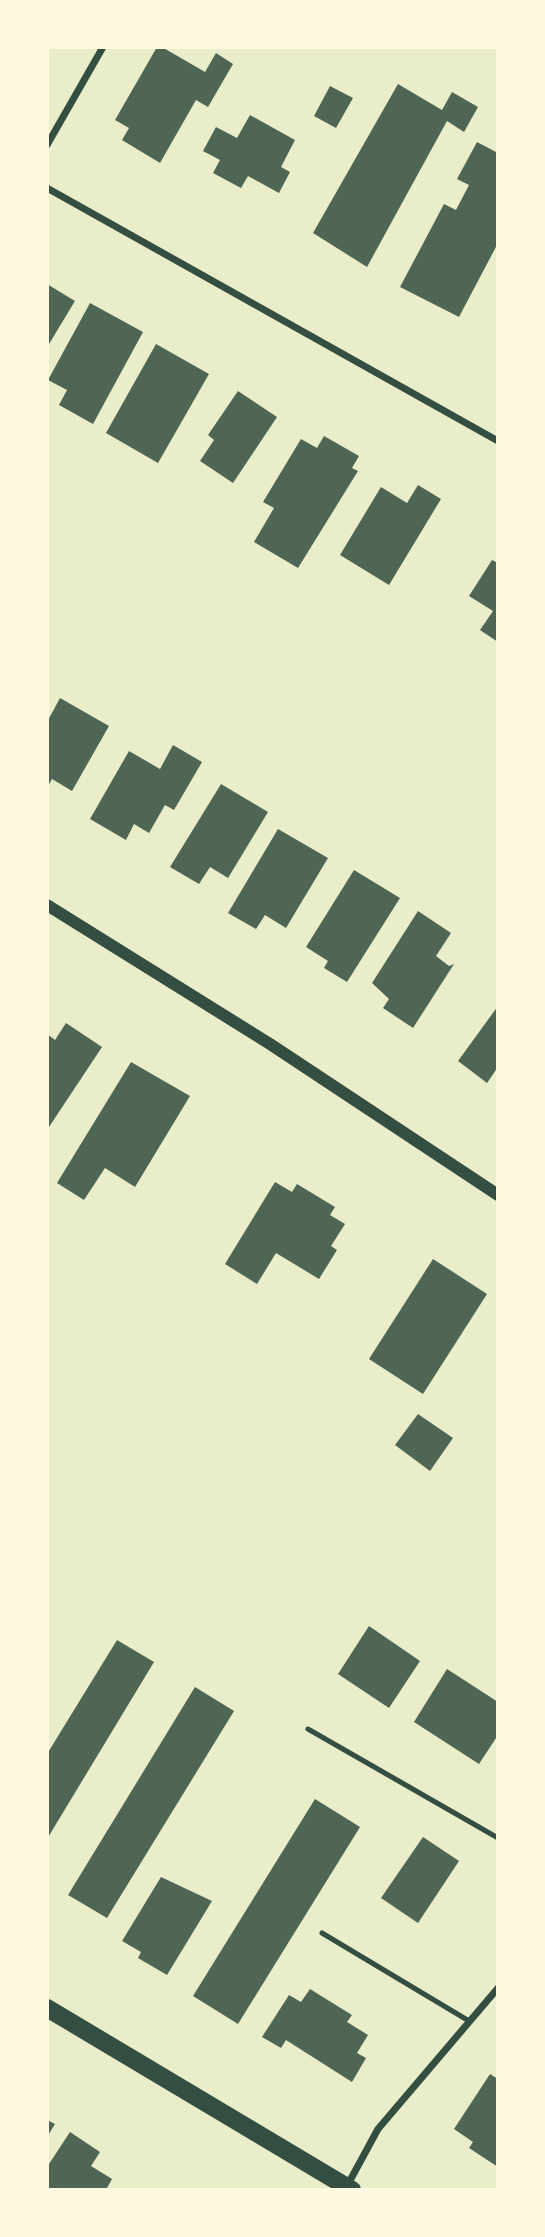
<!DOCTYPE html>
<style>
body{margin:0}
#map{position:relative;width:545px;height:2237px;overflow:hidden;background:#e9edc9;font-family:"Alegreya Sans",sans-serif}
canvas{display:block}
.frame{position:absolute;inset:0;border:49px solid #fefae0;pointer-events:none}
</style>
<div id="map">
<canvas width="545" height="2237"></canvas>
<div class="frame"></div>
</div>
<script>
const ctx = document.querySelector('canvas').getContext('2d');
ctx.lineJoin = 'round';
function paint(path, color) {
  ctx.fillStyle = color;
  ctx.fill(path, 'evenodd');
}
function poly(rows) {
  const path = new Path2D();
  for (const r of rows) {
    path.moveTo(r[0], r[1]);
    for (let i = 2; i < r.length; i += 2) path.lineTo(r[i], r[i + 1]);
  }
  return path;
}
function stroke(path, color, width, dash) {
  ctx.strokeStyle = color;
  ctx.lineWidth = width;
  ctx.lineCap = dash ? 'butt' : 'round';
  ctx.setLineDash(dash || []);
  ctx.stroke(path);
}
const building = poly([
 [157,47,162,47,205,72,216,53,233,64,208,107,196,100,160,163,122,140,129,128,115,120],
 [398,84,442,110,452,92,478,107,464,132,447,121,367,267,313,233],
 [330,86,353,98,336,128,314,116],
 [250,115,295,140,281,167,290,172,279,193,248,176,241,188,213,173,220,160,203,151,216,127,237,138],
 [477,142,498,153,498,243,459,317,400,287,444,204,456,210,469,185,457,179],
 [47,284,75,301,49,344,47,343],
 [90,303,143,332,93,424,59,405,67,390,48,380],
 [156,344,209,374,158,463,106,433],
 [238,391,277,417,233,483,200,461,214,440,208,435],
 [324,436,359,456,352,468,358,471,298,568,254,542,274,508,263,502,301,439,317,448],
 [418,485,441,499,389,585,340,555,381,487,407,503],
 [492,560,498,563,498,642,480,630,493,611,469,596],
 [60,698,109,726,72,791,52,779,47,788,47,722],
 [173,745,202,762,174,810,165,805,149,833,134,824,126,840,90,819,129,751,160,769],
 [221,784,268,812,228,878,210,867,199,884,170,867],
 [278,829,328,858,286,928,265,915,256,929,228,913],
 [354,870,400,898,347,982,324,968,328,961,306,947],
 [418,911,451,933,436,956,449,966,454,964,413,1028,383,1008,389,999,372,983],
 [498,1006,498,1067,487,1083,458,1061],
 [66,1023,102,1047,47,1130,47,1034,55,1040],
 [131,1062,190,1096,135,1187,105,1168,84,1200,57,1183],
 [275,1182,292,1192,297,1184,335,1207,330,1215,345,1224,331,1246,337,1250,319,1279,276,1253,257,1284,225,1264],
 [433,1259,487,1294,423,1394,369,1359],
 [418,1414,453,1438,430,1471,395,1445],
 [369,1626,420,1661,389,1708,338,1674],
 [117,1640,154,1662,47,1839,47,1754],
 [447,1669,498,1702,498,1735,479,1764,414,1722],
 [195,1687,234,1711,107,1918,68,1895],
 [315,1799,360,1827,238,2024,193,1996],
 [423,1837,459,1861,418,1923,381,1898],
 [161,1877,212,1901,167,1975,138,1958,141,1952,122,1941],
 [310,1989,352,2015,347,2022,368,2035,357,2053,366,2058,352,2082,286,2040,281,2048,262,2037,289,1995,301,2002],
 [490,2074,498,2079,498,2167,469,2148,473,2142,454,2129],
 [47,2120,55,2124,47,2137],
 [70,2132,100,2152,91,2166,112,2179,106,2190,47,2190,47,2167]
]);
const service = poly([
 [308,1729,498,1838],
 [322,1933,469,2021]
]);
const minor = poly([
 [47,145,103,47],
 [47,188,498,441],
 [347,2186,378,2129,498,1988]
]);
const tertiary = poly([
 [47,905,270,1044,498,1195]
]);
const primary = poly([
 [47,2008,352,2190]
]);
paint(building, '#4f6655');
stroke(service, '#344e41', 5);
stroke(minor, '#344e41', 7);
stroke(tertiary, '#344e41', 12);
stroke(primary, '#344e41', 18);
</script>
